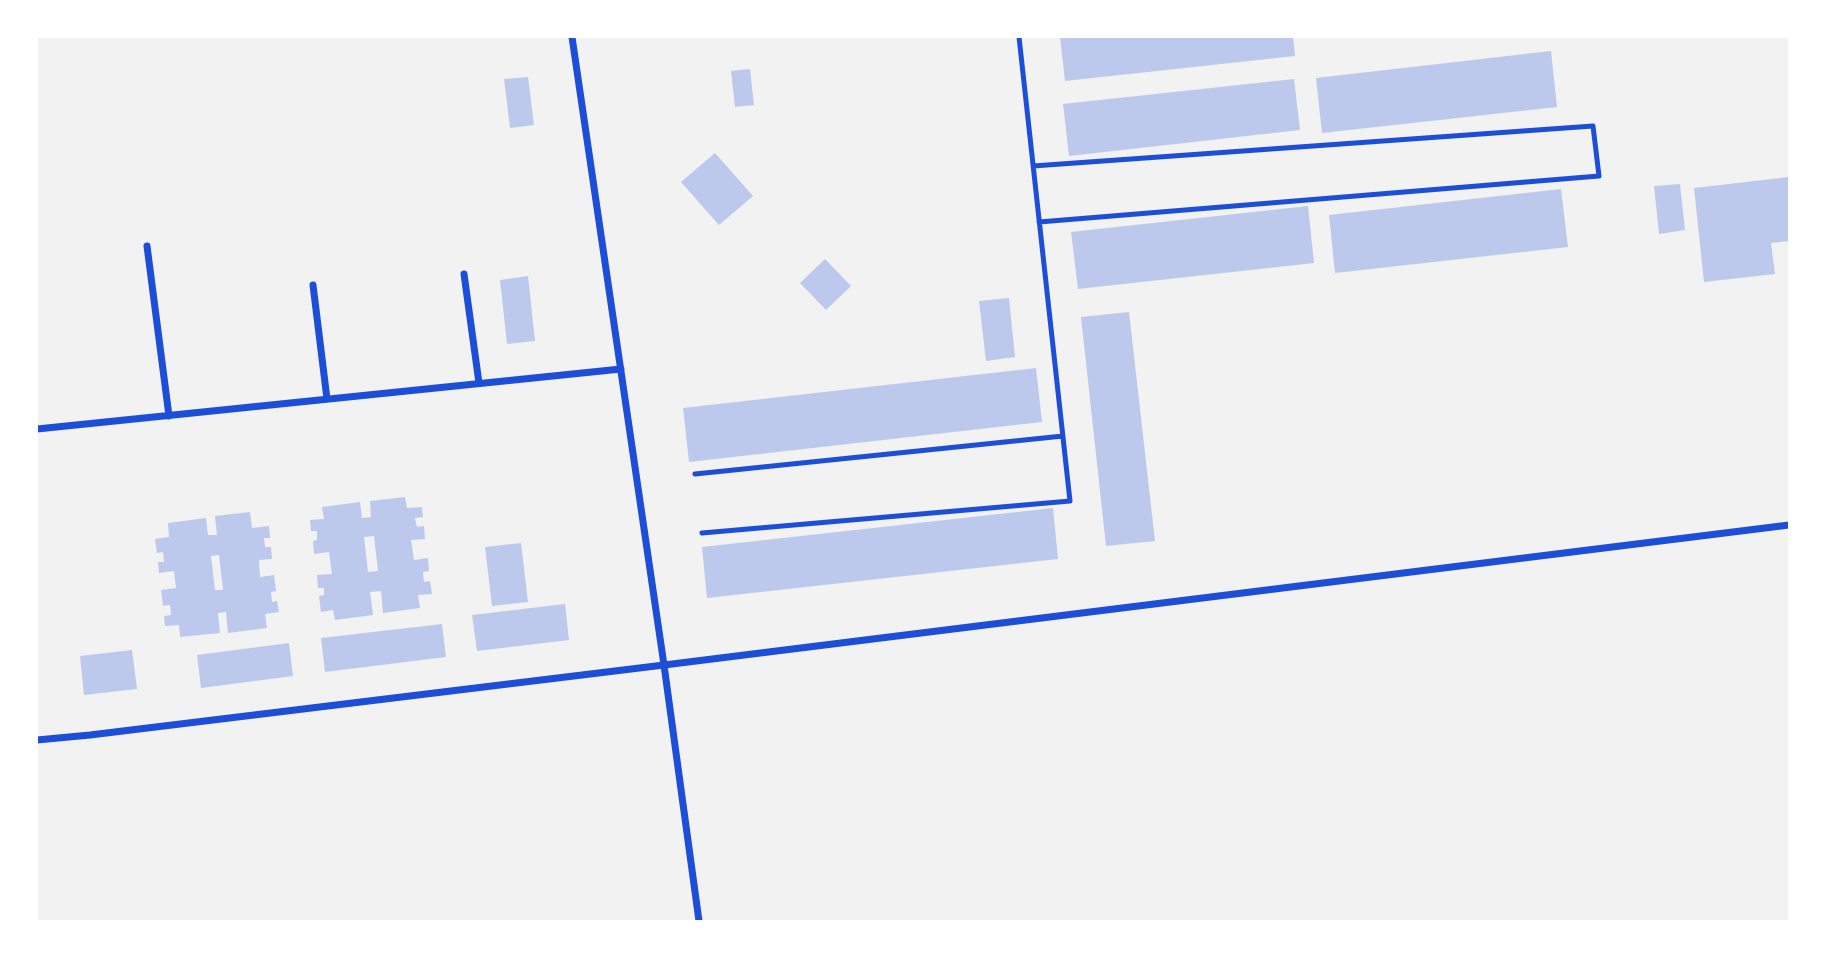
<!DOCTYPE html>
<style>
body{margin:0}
#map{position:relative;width:1826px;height:958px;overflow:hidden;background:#f2f2f2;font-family:"Crimson Pro",serif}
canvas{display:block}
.frame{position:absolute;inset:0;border:38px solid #fff;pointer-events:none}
</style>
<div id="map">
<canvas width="1826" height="958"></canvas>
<div class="frame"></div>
</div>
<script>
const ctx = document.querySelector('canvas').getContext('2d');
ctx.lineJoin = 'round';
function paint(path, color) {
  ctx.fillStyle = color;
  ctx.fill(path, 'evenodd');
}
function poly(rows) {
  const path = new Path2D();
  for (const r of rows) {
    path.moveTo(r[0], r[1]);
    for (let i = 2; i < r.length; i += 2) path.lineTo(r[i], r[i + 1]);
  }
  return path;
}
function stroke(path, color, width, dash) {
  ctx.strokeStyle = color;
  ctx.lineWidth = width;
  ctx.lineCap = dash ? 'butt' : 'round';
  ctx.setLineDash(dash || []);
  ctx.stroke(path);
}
const building = poly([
 [1060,37,1293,37,1295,56,1065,81],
 [1551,51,1557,107,1322,133,1316,78],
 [750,69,754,105,735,107,731,71],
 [528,77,534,125,510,128,504,79],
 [1294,79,1300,130,1069,156,1063,104],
 [715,153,753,196,719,225,681,182],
 [1789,177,1789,241,1771,243,1775,274,1704,282,1694,188],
 [1680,184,1685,230,1659,234,1654,186],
 [1561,189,1568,247,1335,273,1329,215],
 [1308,206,1314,263,1078,289,1071,232],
 [825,259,851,286,826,310,800,283],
 [528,276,535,341,507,344,500,280],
 [1009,298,1015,357,986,361,979,301],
 [1129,312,1155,541,1106,546,1081,317],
 [1036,368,1042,422,689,462,683,408],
 [405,497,407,508,422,507,423,517,415,518,417,527,424,526,425,539,411,540,414,560,428,558,429,571,423,572,424,582,430,581,432,594,418,595,420,608,383,613,381,591,370,592,373,615,335,620,333,610,321,612,319,596,324,595,324,588,318,588,317,575,332,574,329,552,314,554,313,541,317,540,317,531,311,531,310,520,324,519,322,507,360,502,362,518,371,517,370,501],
 [374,536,378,571,368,572,364,537],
 [1053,508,1058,559,707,598,702,547],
 [250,512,252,528,269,526,270,538,264,538,265,547,271,547,272,559,259,560,260,577,274,575,276,591,271,592,272,602,277,601,279,612,265,614,267,628,228,633,226,612,218,613,220,633,180,637,179,625,165,626,164,616,171,615,170,605,163,606,161,590,176,588,174,571,159,573,158,562,164,562,163,552,157,553,155,539,169,537,168,523,206,518,208,535,217,535,215,516],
 [219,555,223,590,215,590,211,556],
 [521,543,528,602,492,606,485,547],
 [565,604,569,640,477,651,472,615],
 [442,624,446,657,325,672,321,638],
 [289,643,293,676,201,688,197,655],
 [132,650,137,689,84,695,80,656]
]);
const service = poly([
 [1033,166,1593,126,1599,176,1039,222],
 [695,474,1063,436],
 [702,533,1070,501,1019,37]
]);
const minor = poly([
 [572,37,664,665,699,921],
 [147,246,169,416],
 [464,274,479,383],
 [313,285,327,399],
 [37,429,621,369],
 [37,740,90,735,664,665,1789,525]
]);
paint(building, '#bdc9ec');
stroke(service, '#1d4ed8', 5);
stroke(minor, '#1d4ed8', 7);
</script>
